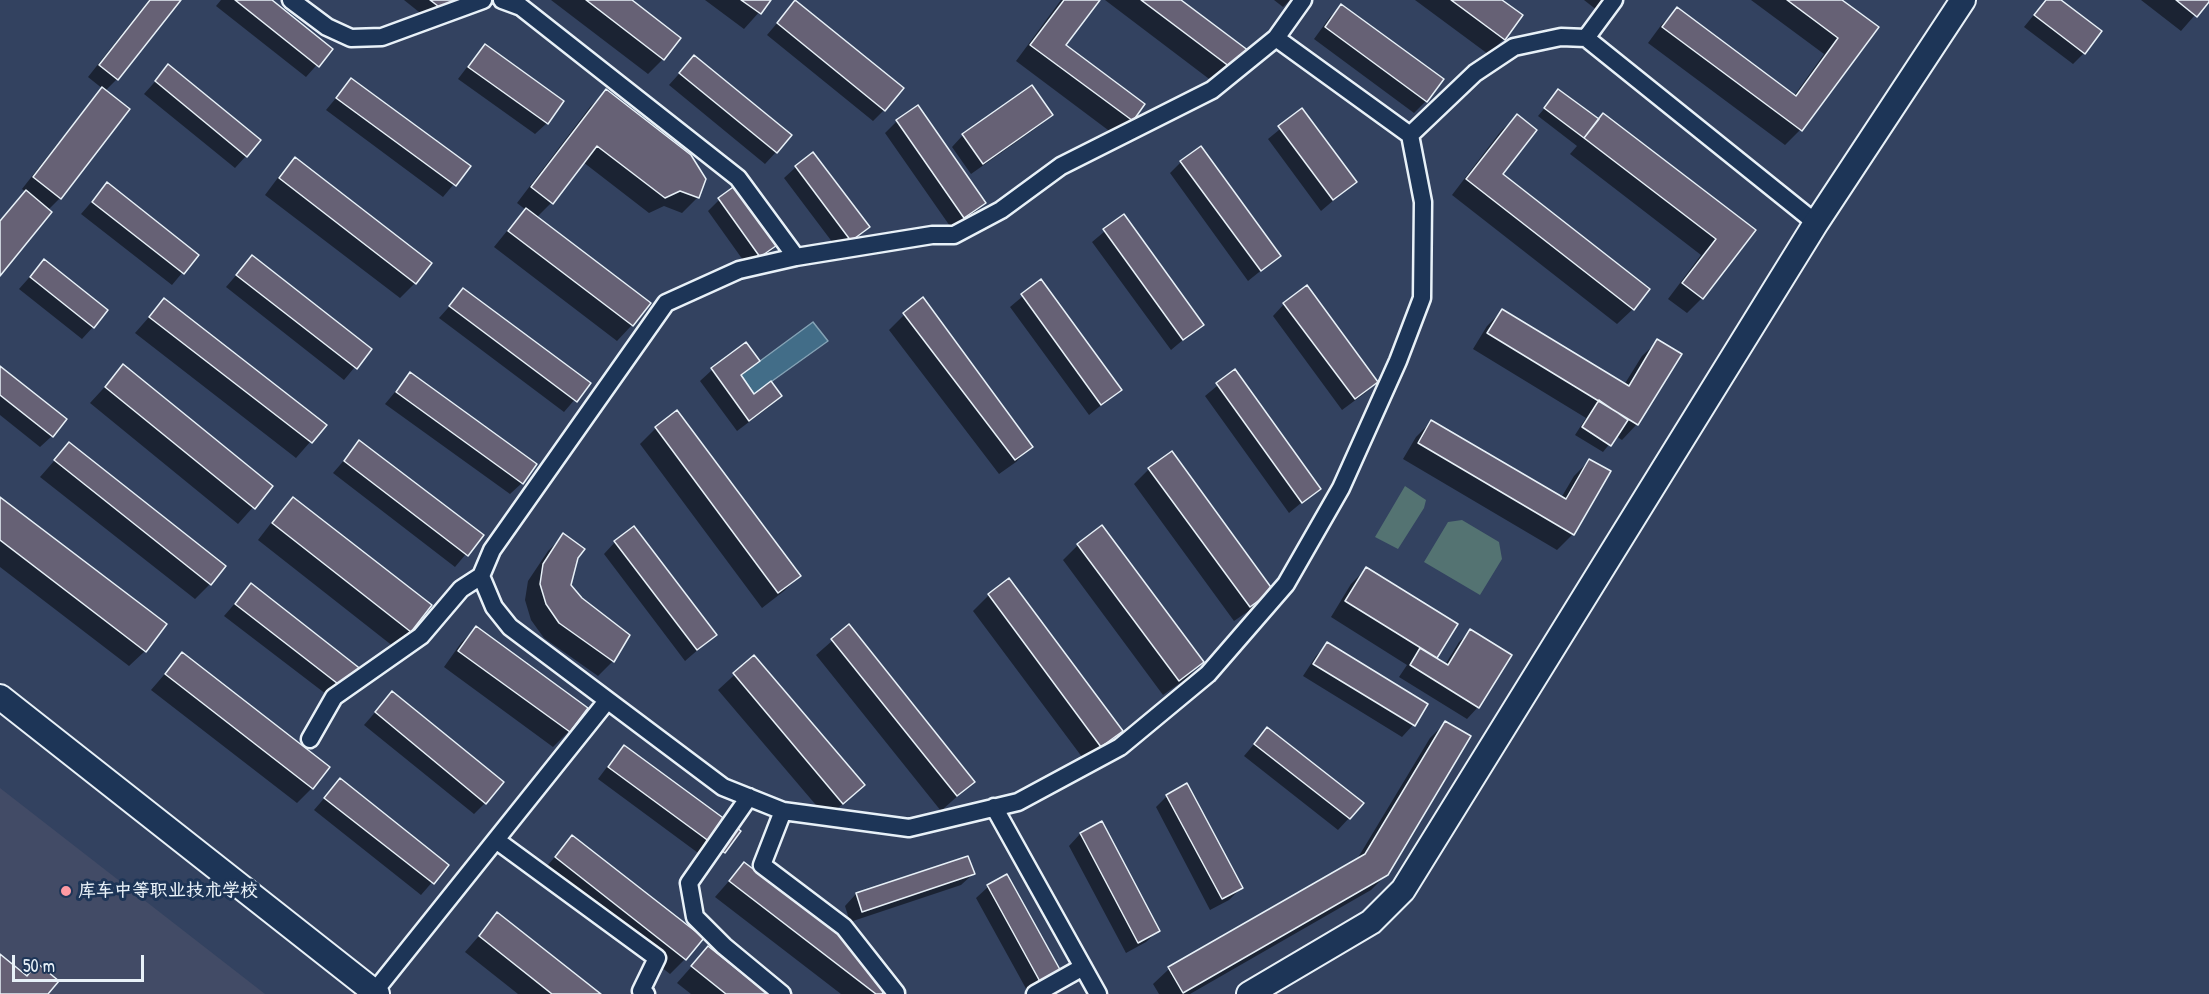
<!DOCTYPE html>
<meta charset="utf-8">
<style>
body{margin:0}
#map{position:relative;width:2209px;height:994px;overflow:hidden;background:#334260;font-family:"Patrick Hand",sans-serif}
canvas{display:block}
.scale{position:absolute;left:12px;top:955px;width:132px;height:27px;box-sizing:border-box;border:3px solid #e8f1f8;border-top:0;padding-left:8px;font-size:18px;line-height:21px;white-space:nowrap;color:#e8f1f8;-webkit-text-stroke:4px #1d3557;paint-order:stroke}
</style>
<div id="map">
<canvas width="2209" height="994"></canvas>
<div class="scale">50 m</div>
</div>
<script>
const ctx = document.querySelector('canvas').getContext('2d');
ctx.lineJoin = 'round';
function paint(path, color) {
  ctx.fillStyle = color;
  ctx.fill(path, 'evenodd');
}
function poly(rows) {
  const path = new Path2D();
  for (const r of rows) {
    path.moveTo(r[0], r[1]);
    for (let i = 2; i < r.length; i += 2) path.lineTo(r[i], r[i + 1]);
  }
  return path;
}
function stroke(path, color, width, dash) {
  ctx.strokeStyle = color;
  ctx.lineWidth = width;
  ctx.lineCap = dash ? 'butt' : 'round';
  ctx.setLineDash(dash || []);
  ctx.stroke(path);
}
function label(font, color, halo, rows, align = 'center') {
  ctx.font = font + ' "Patrick Hand","LXGW WenKai TC",sans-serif';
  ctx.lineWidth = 6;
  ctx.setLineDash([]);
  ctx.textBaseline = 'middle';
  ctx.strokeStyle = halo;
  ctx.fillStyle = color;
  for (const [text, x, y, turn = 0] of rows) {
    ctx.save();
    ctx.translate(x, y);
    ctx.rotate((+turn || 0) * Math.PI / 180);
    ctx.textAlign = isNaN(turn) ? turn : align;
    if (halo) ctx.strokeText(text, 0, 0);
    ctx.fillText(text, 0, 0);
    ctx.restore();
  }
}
const built = poly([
 [0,788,265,994,0,994]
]);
const green = poly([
 [1405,486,1426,500,1424,508,1398,549,1375,537],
 [1462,520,1499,542,1502,559,1480,595,1424,562,1448,522]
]);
const water = poly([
 [813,322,828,341,754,394,741,375,813,322]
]);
const shadow = poly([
 [149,0,179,0,117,79,105,91,60,198,48,210,0,273,0,220,26,192,22,189,91,101,103,89,88,77],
 [221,0,269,0,331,49,306,77,216,6],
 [404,0,455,0,434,24],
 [551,0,630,0,663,59,648,74],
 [705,0,770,0,744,29],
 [1061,0,1098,0,1064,45,1143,105,1116,136,1016,61],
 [1105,0,1179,0,1259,60,1225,91],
 [1274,0,1290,0,1283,7],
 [1415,0,1500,0,1504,39,1488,54],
 [1584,0,1609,0,1598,11],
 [1751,0,1840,0,1877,27,1800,130,1785,145,1648,43,1662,24,1677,9,1794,96,1824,54],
 [2046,0,2058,0,2084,53,2073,64,2024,27],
 [2141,0,2208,0,2181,31],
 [795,2,884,110,873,121,767,35],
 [1342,6,1442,80,1426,101,1414,113,1314,39,1330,17],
 [485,46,547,123,535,134,458,79,474,58],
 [694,57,776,152,765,164,669,85],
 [169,66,246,156,235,168,144,94],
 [351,80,469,166,443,197,326,110],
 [606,91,705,179,697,198,682,213,664,206,649,213,583,162,551,203,536,218,632,325,617,341,494,247,511,226,526,210,517,203,590,107],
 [1559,91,1754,230,1702,298,1687,313,1668,299,1701,255,1570,154,1577,146,1538,116],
 [918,107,984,203,972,215,952,229,885,133,897,121],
 [1302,111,1355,182,1321,211,1268,139],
 [1051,115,1039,126,971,174,952,147,963,135],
 [1517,116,1501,174,1633,309,1617,324,1452,195,1501,131],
 [295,159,415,283,400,298,265,195,280,175],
 [1181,162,1279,256,1248,281,1170,173],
 [796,167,868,227,839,251,784,178],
 [743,182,784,238,772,250,748,267,708,211,719,200],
 [107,184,197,255,172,285,81,214],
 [1123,216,1202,324,1171,350,1092,242],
 [252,257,370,349,344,380,226,287],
 [44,261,93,327,82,339,19,289],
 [1041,281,1120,390,1089,415,1010,307],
 [464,290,588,384,564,412,439,318],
 [164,300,325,425,296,458,135,333],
 [1284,304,1376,382,1365,393,1342,410,1273,316],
 [1502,311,1624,385,1642,356,1658,341,1637,424,1622,440,1616,436,1603,452,1575,435,1586,418,1473,349,1487,326],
 [904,315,1031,446,1016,462,999,474,889,330],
 [746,344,758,361,740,377,754,396,780,396,769,407,737,431,700,381,712,370],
 [124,366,271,487,238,524,90,403],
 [0,368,52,436,40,447,0,415],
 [1235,371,1319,488,1289,513,1205,396],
 [410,374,522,483,510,494,385,404],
 [677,412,799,576,784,591,762,608,640,444,656,428],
 [1432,421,1561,498,1574,476,1590,460,1573,534,1557,550,1403,459,1416,437],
 [360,442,481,536,455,567,333,473],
 [69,444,210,584,195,599,40,477],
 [1149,469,1271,590,1256,606,1234,621,1134,484],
 [0,499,145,651,129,666,0,567],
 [293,499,430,606,410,631,394,647,258,540,278,514],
 [564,535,577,558,570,585,613,661,598,676,544,638,531,620,525,600,528,581,548,551],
 [615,542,715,635,685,661,604,554],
 [1078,545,1202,662,1187,678,1163,695,1063,560],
 [1367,568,1456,624,1435,659,1445,665,1459,642,1471,631,1478,707,1467,719,1399,677,1407,665,1331,617,1351,584],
 [1009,580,1121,731,1105,746,1085,761,973,611,989,595],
 [251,585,350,693,339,704,224,616],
 [849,626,973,782,941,811,816,655],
 [476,628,586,708,568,732,553,747,444,667,461,643],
 [1327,644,1426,704,1413,725,1402,737,1303,676,1316,656],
 [182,654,312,788,297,803,151,690],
 [754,657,847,800,827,818,718,690],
 [392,693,485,803,474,814,364,725],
 [1445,723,1387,874,1371,890,1190,994,1159,994,1153,984,1169,969,1356,861,1430,738],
 [1267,729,1349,818,1338,830,1244,756],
 [624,747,724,852,713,864,598,779,613,759],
 [340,780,447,865,421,895,314,810],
 [1167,796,1241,888,1229,900,1210,910,1156,807],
 [1101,823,1158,931,1146,942,1126,953,1069,846,1080,834],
 [572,837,685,959,670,974,541,873],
 [967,857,973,874,961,885,850,922,845,906,856,894],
 [744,864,880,994,841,994,715,897],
 [1006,876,1061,975,1029,994,976,898,988,887],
 [498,914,598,994,518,994,465,952],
 [708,948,765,994,691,994,677,983]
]);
const building = poly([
 [150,0,181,0,118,80,99,65,150,0],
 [235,0,272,0,333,49,319,67,235,0],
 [430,0,457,0,447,13,430,0],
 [586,0,632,0,681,38,664,60,586,0],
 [741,0,771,0,761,14,741,0],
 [795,0,904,88,885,111,777,23,795,0],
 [1064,0,1100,0,1066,45,1145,104,1133,121,1030,45,1064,0],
 [1141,0,1181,0,1261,60,1242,76,1141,0],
 [1451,0,1502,0,1523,15,1505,40,1451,0],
 [1787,0,1842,0,1879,27,1802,131,1662,27,1677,7,1796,96,1838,38,1787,0],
 [2046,0,2061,0,2102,31,2085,54,2034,15,2046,0],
 [2176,0,2209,0,2209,2,2197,17,2176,0],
 [1341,4,1444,79,1427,102,1325,27,1341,4],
 [485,44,564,101,548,124,468,67,485,44],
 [694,55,792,135,777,153,679,73,694,55],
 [168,64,261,140,247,157,155,81,168,64],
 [351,78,471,166,456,186,336,98,351,78],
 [1032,85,1053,115,983,164,962,134,1032,85],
 [102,87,130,109,61,199,33,177,102,87],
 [606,89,691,155,706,179,699,198,680,191,665,198,597,146,553,204,531,187,606,89],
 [1558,89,1599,119,1584,138,1544,108,1558,89],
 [918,105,986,203,964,218,896,120,918,105],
 [1302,108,1357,182,1333,200,1278,126,1302,108],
 [1603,113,1756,230,1703,299,1682,283,1716,239,1584,138,1603,113],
 [1517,114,1537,130,1503,174,1650,289,1634,310,1466,179,1517,114],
 [1201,146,1281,256,1261,271,1180,161,1201,146],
 [813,152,870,227,851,241,795,166,813,152],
 [295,157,432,263,416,284,279,178,295,157],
 [743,180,786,239,760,257,718,198,743,180],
 [107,182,199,255,184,274,92,202,107,182],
 [26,190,52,212,0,276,0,221,26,190],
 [526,208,651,303,633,326,508,231,526,208],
 [1124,214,1204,325,1183,340,1103,229,1124,214],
 [252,255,372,349,357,369,236,275,252,255],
 [44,259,108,310,94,328,30,277,44,259],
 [1041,279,1122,390,1101,405,1021,294,1041,279],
 [1307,285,1378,382,1355,399,1283,303,1307,285],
 [463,288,591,383,577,402,449,306,463,288],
 [923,297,1033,447,1015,460,903,313,923,297],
 [164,298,327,425,312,443,149,317,164,298],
 [1502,309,1629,386,1657,339,1682,354,1638,425,1487,333,1502,309],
 [746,342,760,361,741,375,754,394,771,381,782,396,749,421,711,368,746,342],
 [123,364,273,486,255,509,105,387,123,364],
 [0,366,67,419,53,437,0,395,0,366],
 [1235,369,1321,489,1302,503,1216,383,1235,369],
 [410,372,537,464,523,484,396,392,410,372],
 [1599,400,1628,420,1611,446,1582,427,1599,400],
 [677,410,801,576,778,593,655,427,677,410],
 [1431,420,1566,499,1589,459,1611,471,1574,535,1418,443,1431,420],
 [359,440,484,535,468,556,344,461,359,440],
 [69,442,226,566,211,585,54,460,69,442],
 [1172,451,1273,590,1250,607,1148,468,1172,451],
 [0,497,167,624,146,652,0,540,0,497],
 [293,497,432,605,411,632,272,523,293,497],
 [1102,525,1204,662,1179,681,1077,544,1102,525],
 [634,526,717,635,697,650,614,541,634,526],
 [563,533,585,549,578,558,571,585,582,598,630,635,614,662,559,623,546,604,540,584,543,564,563,533],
 [1366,567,1458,624,1437,658,1345,601,1366,567],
 [1009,578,1123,731,1101,747,988,594,1009,578],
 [251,583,367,674,351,694,235,604,251,583],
 [849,624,975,782,957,796,831,639,849,624],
 [476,626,588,708,570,732,458,651,476,626],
 [1470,629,1512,655,1479,708,1410,665,1420,648,1448,665,1470,629],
 [1327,642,1428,704,1415,726,1313,664,1327,642],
 [182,652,330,767,313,789,165,674,182,652],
 [754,655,865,785,843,804,733,673,754,655],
 [392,691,504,782,486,804,375,712,392,691],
 [1445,721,1471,736,1388,875,1183,993,1168,967,1365,854,1445,721],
 [1267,727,1364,803,1350,819,1254,744,1267,727],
 [624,745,741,831,725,853,608,767,624,745],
 [340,778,449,865,434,884,324,798,340,778],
 [1187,783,1243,888,1222,899,1166,795,1187,783],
 [1102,821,1160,931,1138,943,1080,833,1102,821],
 [572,835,704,938,686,960,555,857,572,835],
 [968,856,975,874,862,912,856,893,968,856],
 [744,862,894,977,882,994,876,994,729,881,744,862],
 [1007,874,1063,975,1043,987,987,885,1007,874],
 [497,912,601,994,552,994,479,936,497,912],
 [708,946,768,994,726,994,691,966,708,946],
 [0,954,27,976,37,963,59,981,48,994,0,994,0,954]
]);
const street = poly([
 [291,0,327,27,351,38,382,37,483,0],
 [502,0,521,7,738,178,796,257],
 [1303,0,1276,38,1410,135,1475,73,1514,47,1561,37,1586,38,1816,223],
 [1276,38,1212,90,1061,166,1001,210,954,235,932,235,796,257,739,270,666,303,492,550,481,576,494,607,510,627,723,787,783,811,909,828,1018,802,1120,747,1208,674,1286,584,1341,488,1398,361,1422,298,1423,202,1410,135],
 [1586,38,1614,0],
 [310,739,334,697,421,636,461,589,481,576],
 [749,797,689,883,695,917,724,946,782,994],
 [994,807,1098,994],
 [783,811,762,865,844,927,896,993],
 [496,840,657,958,641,991,646,994],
 [374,992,607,701],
 [1035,994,1083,967]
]);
const secondary = poly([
 [0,697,377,994],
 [1249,994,1371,922,1403,890,1816,223,1963,0]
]);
const markers = [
 [66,891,6,"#ff9aa2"]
];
const poiNames = [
 ["库车中等职业技术学校",78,891]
];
paint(built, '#424b66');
paint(green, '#547372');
paint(water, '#426d88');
stroke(water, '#84a2b5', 1.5);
paint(shadow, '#0007');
paint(building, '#666175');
stroke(building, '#e8f1f8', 1.5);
stroke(street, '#e8f1f8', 21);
stroke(secondary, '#e8f1f8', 28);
stroke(street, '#1d3557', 16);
stroke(secondary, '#1d3557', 24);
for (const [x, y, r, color] of markers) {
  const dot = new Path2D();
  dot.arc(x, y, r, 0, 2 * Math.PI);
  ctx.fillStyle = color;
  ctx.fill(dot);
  stroke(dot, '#1d3557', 2);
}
label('bold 18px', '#e8f1f8', '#1d3557', poiNames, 'left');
</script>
